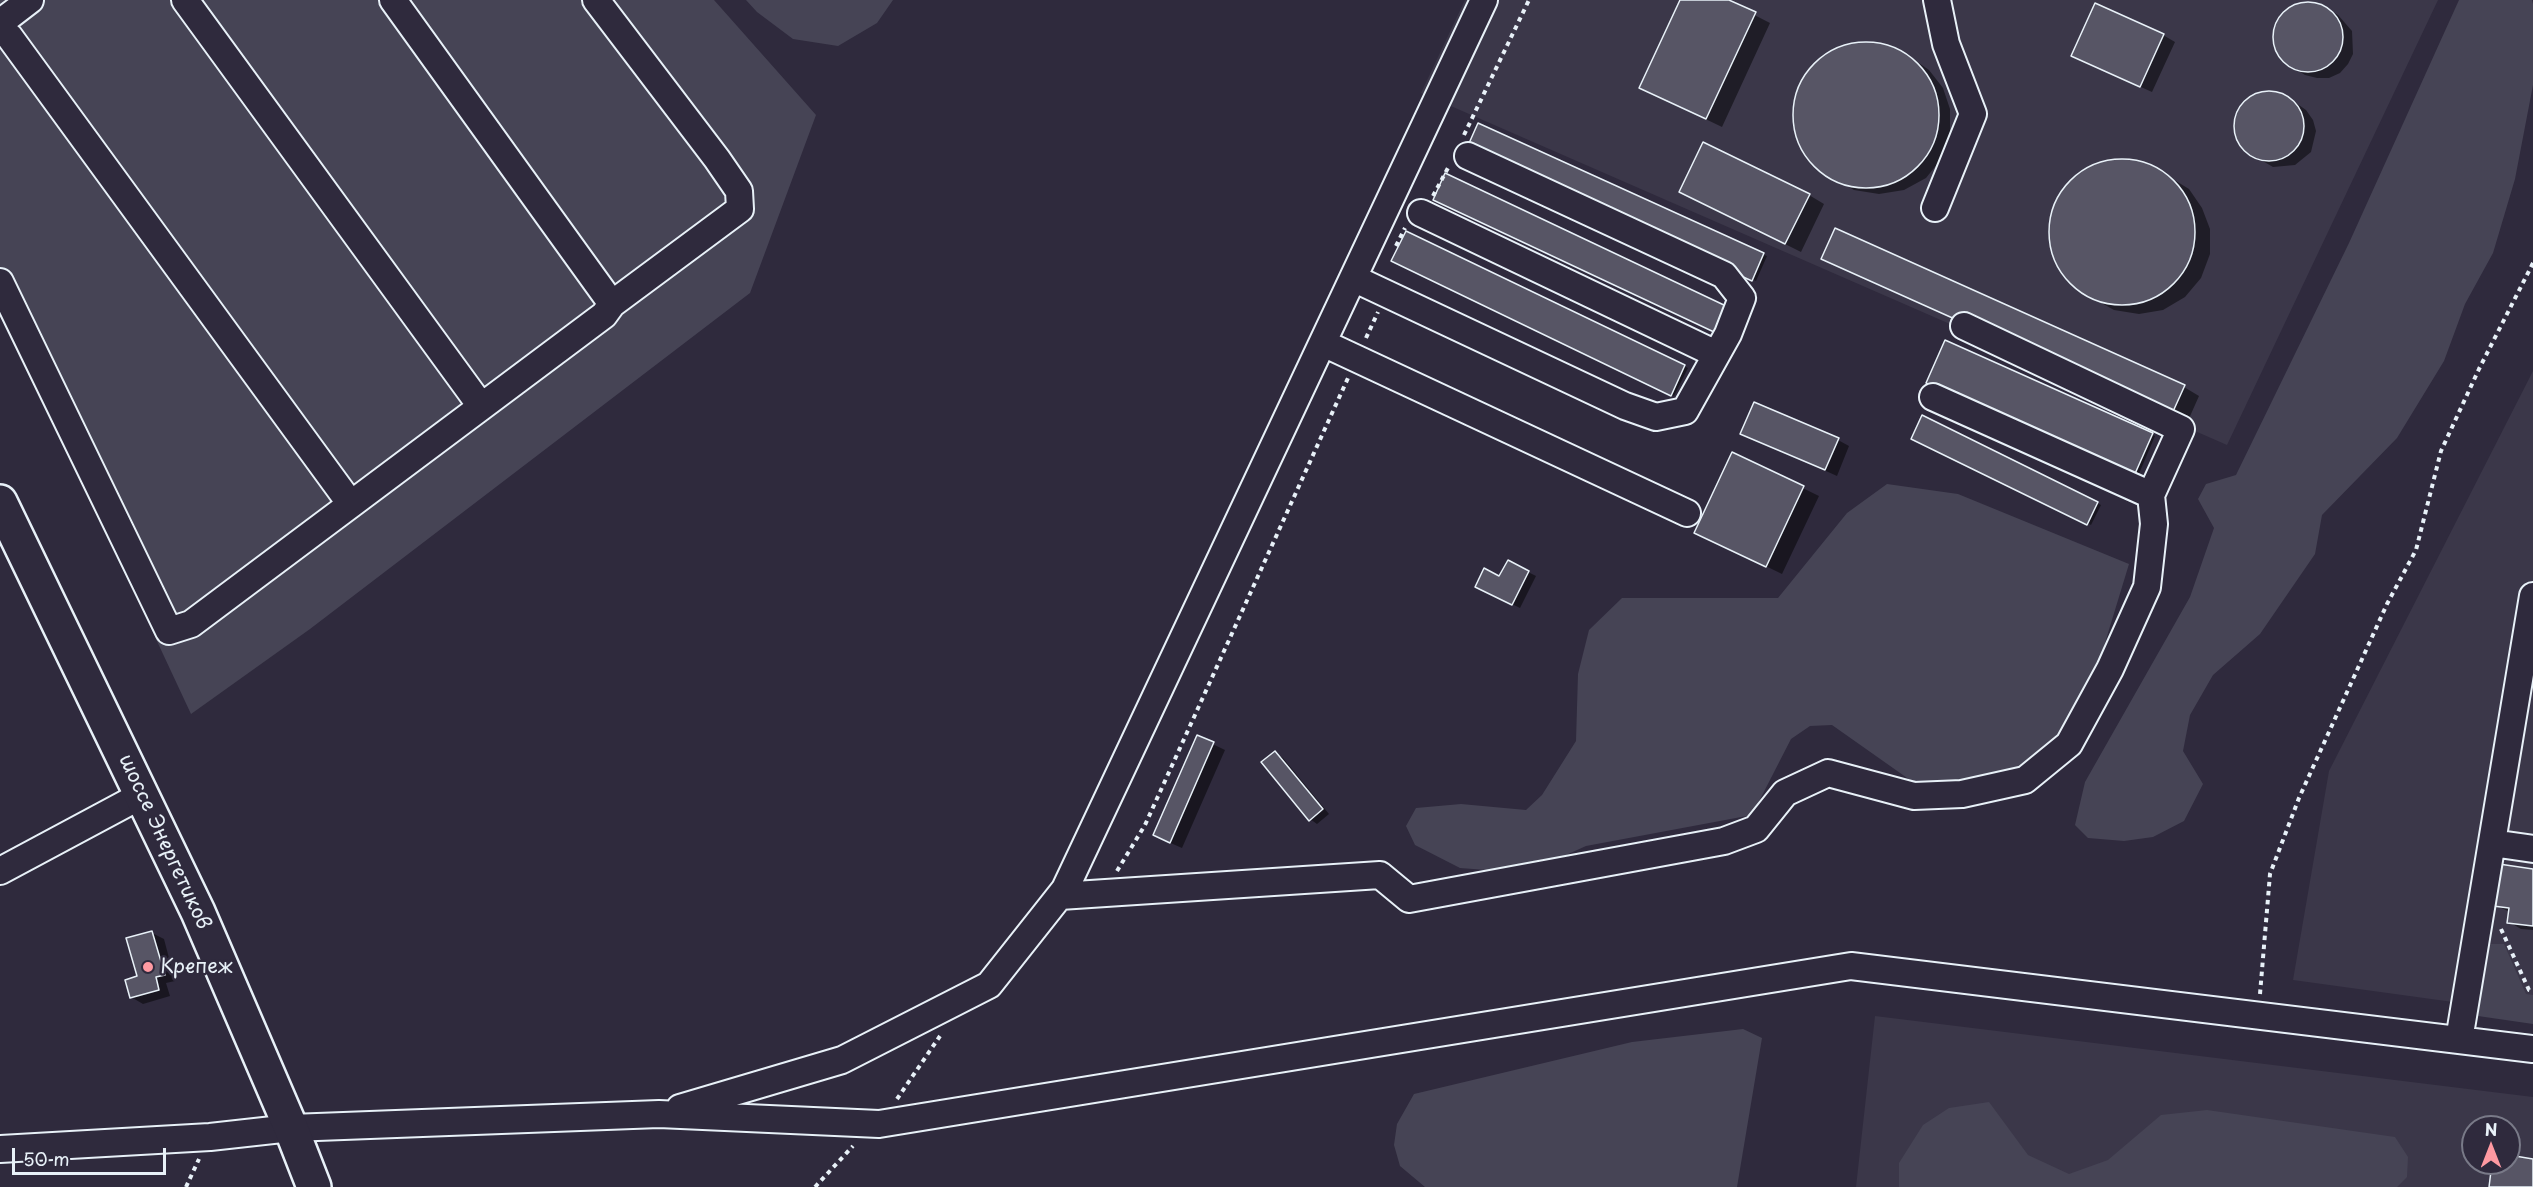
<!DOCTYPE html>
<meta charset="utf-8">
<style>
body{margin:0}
#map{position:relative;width:2533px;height:1187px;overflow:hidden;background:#2f2a3d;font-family:"Playpen Sans",sans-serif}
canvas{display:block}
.north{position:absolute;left:2461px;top:1115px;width:60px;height:60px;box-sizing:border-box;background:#2f2a3d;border:2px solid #797a88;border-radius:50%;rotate:0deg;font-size:16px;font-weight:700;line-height:24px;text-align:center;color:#e8f1f8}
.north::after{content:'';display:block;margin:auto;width:21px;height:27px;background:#ff9aa2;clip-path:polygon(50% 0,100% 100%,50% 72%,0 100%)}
.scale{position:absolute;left:12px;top:1148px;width:154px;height:27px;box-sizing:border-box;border:3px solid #e8f1f8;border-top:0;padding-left:8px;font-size:18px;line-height:21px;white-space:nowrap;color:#e8f1f8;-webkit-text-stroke:4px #2f2a3d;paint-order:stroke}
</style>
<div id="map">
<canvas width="2533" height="1187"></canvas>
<div class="north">N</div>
<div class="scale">50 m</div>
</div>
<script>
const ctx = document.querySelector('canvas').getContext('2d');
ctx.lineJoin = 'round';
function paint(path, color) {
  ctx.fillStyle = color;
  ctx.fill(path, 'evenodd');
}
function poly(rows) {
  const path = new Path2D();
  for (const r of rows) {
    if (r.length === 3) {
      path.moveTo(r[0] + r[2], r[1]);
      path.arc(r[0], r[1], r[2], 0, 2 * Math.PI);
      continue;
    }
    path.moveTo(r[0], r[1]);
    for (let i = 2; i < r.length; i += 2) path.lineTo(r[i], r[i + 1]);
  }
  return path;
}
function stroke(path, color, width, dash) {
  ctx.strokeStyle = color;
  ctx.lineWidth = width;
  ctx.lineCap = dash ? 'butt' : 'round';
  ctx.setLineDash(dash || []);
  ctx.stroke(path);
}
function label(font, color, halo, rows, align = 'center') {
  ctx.font = font + ' "Playpen Sans",sans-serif';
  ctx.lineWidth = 5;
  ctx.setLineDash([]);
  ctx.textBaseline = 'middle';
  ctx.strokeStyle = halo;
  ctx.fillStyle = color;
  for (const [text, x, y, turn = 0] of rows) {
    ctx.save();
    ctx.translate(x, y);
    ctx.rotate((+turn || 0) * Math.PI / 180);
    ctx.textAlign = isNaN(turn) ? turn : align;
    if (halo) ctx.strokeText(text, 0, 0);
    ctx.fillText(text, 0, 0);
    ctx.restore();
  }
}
const built = poly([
 [1465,0,2438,0,2227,445,1421,93],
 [2533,371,2533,1013,2293,980,2329,771],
 [1875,1016,2533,1097,2533,1187,1856,1187],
 [2473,1127,2509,1127,2509,1163,2473,1163]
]);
const green = poly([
 [0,0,714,0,816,115,750,293,310,629,191,714,0,305],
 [746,0,893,0,877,23,838,46,793,39,757,12],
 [2459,0,2532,0,2533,4,2533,85,2515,179,2493,253,2465,304,2444,361,2397,438,2322,515,2315,554,2260,634,2213,675,2190,715,2183,751,2203,784,2184,821,2153,837,2124,841,2088,838,2075,825,2085,782,2190,597,2214,528,2198,499,2206,484,2236,475,2349,243],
 [1887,484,1958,494,2129,564,2101,656,2062,734,1997,787,1931,788,1910,780,1832,725,1810,726,1791,739,1752,815,1586,846,1526,873,1460,868,1415,845,1406,826,1416,808,1461,804,1526,810,1542,795,1576,741,1578,674,1589,630,1622,598,1778,598,1847,513],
 [2487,944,2504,944,2526,994,2533,995,2533,1024,2478,1016],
 [1743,1029,1762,1038,1737,1187,1425,1187,1400,1166,1394,1145,1397,1124,1414,1094,1632,1042],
 [1989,1102,2028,1155,2069,1174,2108,1160,2161,1115,2207,1110,2395,1137,2408,1157,2407,1177,2397,1187,1899,1187,1899,1163,1923,1125,1949,1108]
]);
const shadow = poly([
 [1682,0,1725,0,1770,23,1722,127,1641,88],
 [2305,3,2326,8,2338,15,2352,31,2353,54,2348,64,2340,73,2329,78,2317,78,2305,75,2283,61,2276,51,2274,40,2274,29,2285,11],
 [2163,35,2175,42,2152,92,2085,62],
 [1853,43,1876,43,1898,49,1910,57,1929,70,1943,88,1950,109,1950,134,1942,158,1926,178,1904,190,1879,194,1854,190,1820,170,1803,151,1795,128,1794,105,1801,83,1814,65,1832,51],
 [2272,92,2296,103,2306,110,2313,120,2316,131,2311,152,2295,165,2273,167,2261,160,2243,148,2235,129,2236,117,2241,106,2249,98,2260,93],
 [1479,125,1764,255,1767,256,1756,281,1471,151],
 [2131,160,2153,167,2189,189,2202,208,2210,229,2210,254,2201,278,2185,297,2163,310,2139,314,2114,310,2075,288,2059,269,2050,245,2050,222,2056,200,2069,182,2087,168,2109,161],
 [1681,192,1809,195,1824,204,1801,252],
 [1406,232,1688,368,1674,396,1393,260],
 [1823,258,2184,387,2199,396,2187,423],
 [1946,342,2155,436,2138,476],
 [1923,417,2101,505,2091,525,1913,438],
 [1742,433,1838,440,1849,446,1837,476],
 [1733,454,1819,496,1782,574,1696,532],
 [1528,572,1536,576,1520,608,1484,590,1500,578],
 [1198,737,1225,750,1182,848,1166,841],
 [1275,753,1283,758,1329,814,1317,824,1310,819],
 [2533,870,2533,930,2521,929,2509,922,2510,912,2495,905],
 [152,933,164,939,175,981,166,983,170,996,143,1004,131,997]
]);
const building = poly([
 [1680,0,1729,0,1756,12,1706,119,1639,88,1680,0],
 [2308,37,35],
 [2095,3,2164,34,2140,87,2071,56,2095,3],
 [1866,115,73],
 [2269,126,35],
 [1478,123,1764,253,1752,281,1466,150,1478,123],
 [1703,142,1810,194,1785,244,1679,192,1703,142],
 [2122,232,73],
 [1445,173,1726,306,1714,332,1433,200,1445,173],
 [1835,228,2185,385,2171,416,1821,259,1835,228],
 [1406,231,1685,365,1671,396,1391,261,1406,231],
 [1945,340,2153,433,2134,476,1926,383,1945,340],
 [1754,402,1839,438,1825,470,1740,434,1754,402],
 [1922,415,2098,502,2087,525,1911,439,1922,415],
 [1732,452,1804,486,1766,567,1694,533,1732,452],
 [1508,560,1529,571,1512,605,1475,587,1484,568,1499,576,1508,560],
 [1197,735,1214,742,1170,843,1153,835,1197,735],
 [1275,751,1323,809,1309,821,1261,762,1275,751],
 [2499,864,2533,869,2533,926,2507,923,2509,908,2493,906,2499,864],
 [152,931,165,975,156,977,159,990,130,998,125,980,137,976,126,938,152,931],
 [2509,1155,2533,1159,2533,1187,2489,1187,2492,1163,2509,1163,2509,1155]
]);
const path = poly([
 [1464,135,1529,0],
 [1433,196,1449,166],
 [1396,246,1405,228],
 [1366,338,1378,312],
 [1117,871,1145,825,1348,378],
 [2501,929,2529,990,2533,991],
 [2260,994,2270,874,2299,798,2387,604,2416,550,2441,451,2479,369,2533,263],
 [897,1099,940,1036],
 [186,1187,199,1159],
 [815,1187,853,1146]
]);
const minor = poly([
 [185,0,481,406],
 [393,0,612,304],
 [0,23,30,0],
 [0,30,9,36,350,503],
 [1935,208,1973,114,1946,44,1937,0],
 [1421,213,1716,354],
 [1353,278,1625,406,1656,417,1685,411,1728,334,1742,298,1724,275,1468,156],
 [0,282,169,631,191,624,604,315,612,304,740,209,739,191,717,159,596,0],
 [1964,326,2181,429,2151,495],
 [1323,343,1687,513],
 [2492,843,2533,849],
 [0,871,142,795],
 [1060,896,1380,875,1409,899,1724,841,1756,829,1785,793,1828,773,1914,796,1962,794,2025,780,2069,744,2110,669,2147,587,2154,524,2151,495,1933,397],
 [2459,1040,2533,596],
 [680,1108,842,1060,989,985,1065,889,1484,0],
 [0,1149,210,1137,291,1128,659,1114,879,1124,1851,966,2533,1049]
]);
const major = poly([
 [0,502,198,912,291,1128,314,1187]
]);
const markers = [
 [148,967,6,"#ff9aa2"]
];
const streetNames = [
 ["шоссе Энергетиков",164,842,65]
];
const poiNames = [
 ["Крепеж",160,967]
];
paint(built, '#3b3749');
paint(green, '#464455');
paint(shadow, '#0007');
paint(building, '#575565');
stroke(building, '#e8f1f8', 1.5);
stroke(minor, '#e8f1f8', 30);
stroke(major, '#e8f1f8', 38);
stroke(path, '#e8f1f8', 4, [4.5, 4.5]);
stroke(minor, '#2f2a3d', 26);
stroke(major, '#2f2a3d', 33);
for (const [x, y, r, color] of markers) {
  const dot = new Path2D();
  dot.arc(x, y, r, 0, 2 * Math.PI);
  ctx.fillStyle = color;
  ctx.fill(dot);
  stroke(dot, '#2f2a3d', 2);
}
label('20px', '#e8f1f8', '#2f2a3d', streetNames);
label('20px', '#e8f1f8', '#2f2a3d', poiNames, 'left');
</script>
